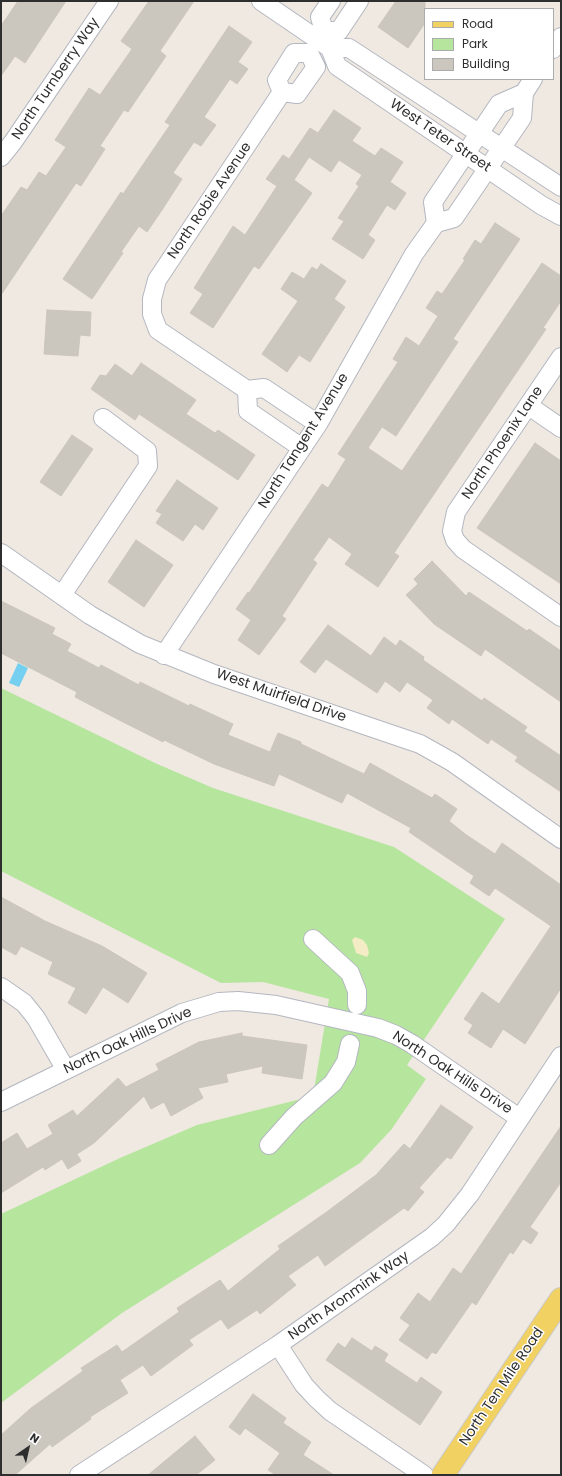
<!DOCTYPE html>
<style>
body{margin:0}
#map{position:relative;width:562px;height:1476px;overflow:hidden;background:#efe9e1;font-family:Poppins,sans-serif}
canvas{display:block}
.frame{position:absolute;inset:0;border:2px solid #2e2e2e;pointer-events:none}
.legend{position:absolute;left:424px;top:8px;width:130px;height:72px;box-sizing:border-box;background:#fff;border:1px solid #ababab;margin:0;padding:5px 7px;list-style:none;font-size:12px;color:#2e2e2e}
.legend li{display:flex;align-items:center;gap:8px;height:20px}
.legend b{width:20px;border:1px solid #ababab}
.north{position:absolute;left:8px;top:1428px;width:40px;height:40px;-webkit-text-stroke:3px #fff;paint-order:stroke;rotate:34deg;font-size:11px;font-weight:700;line-height:16px;text-align:center;color:#2e2e2e}
.north::after{content:'';display:block;margin:auto;width:14px;height:18px;background:#2e2e2e;clip-path:polygon(50% 0,100% 100%,50% 72%,0 100%)}
</style>
<div id="map">
<canvas width="562" height="1476"></canvas>
<div class="frame"></div>
<ul class="legend">
<li><b style="height:5px;background:#f2d163"></b>Road</li>
<li><b style="height:11px;background:#b6e59e"></b>Park</li>
<li><b style="height:11px;background:#cbc7bf"></b>Building</li>
</ul>
<div class="north">N</div>
</div>
<script>
const ctx = document.querySelector('canvas').getContext('2d');
ctx.lineJoin = 'round';
function paint(path, color) {
  ctx.fillStyle = color;
  ctx.fill(path, 'evenodd');
}
function poly(rows) {
  const path = new Path2D();
  for (const r of rows) {
    path.moveTo(r[0], r[1]);
    for (let i = 2; i < r.length; i += 2) path.lineTo(r[i], r[i + 1]);
  }
  return path;
}
function stroke(path, color, width, dash) {
  ctx.strokeStyle = color;
  ctx.lineWidth = width;
  ctx.lineCap = dash ? 'butt' : 'round';
  ctx.setLineDash(dash || []);
  ctx.stroke(path);
}
function label(font, color, halo, rows, align = 'center') {
  ctx.font = font + ' Poppins,sans-serif';
  ctx.lineWidth = 3;
  ctx.setLineDash([]);
  ctx.textBaseline = 'middle';
  ctx.strokeStyle = halo;
  ctx.fillStyle = color;
  for (const [text, x, y, turn = 0] of rows) {
    ctx.save();
    ctx.translate(x, y);
    ctx.rotate((+turn || 0) * Math.PI / 180);
    ctx.textAlign = isNaN(turn) ? turn : align;
    if (halo) ctx.strokeText(text, 0, 0);
    ctx.fillText(text, 0, 0);
    ctx.restore();
  }
}
const green = poly([
 [1,688,155,763,213,788,394,847,505,919,407,1065,426,1079,391,1130,360,1163,122,1313,1,1403,1,1214,120,1158,197,1125,313,1096,329,999,263,982,221,983,1,871]
]);
const sand = poly([
 [355,937,363,940,367,945,369,953,367,957,356,953,352,940]
]);
const water = poly([
 [18,663,28,668,19,687,9,683]
]);
const building = poly([
 [18,1,66,1,25,63,15,56,1,76,1,26,18,1],
 [149,1,194,1,160,51,166,56,128,112,124,110,100,146,105,149,81,186,76,183,1,295,1,216,21,187,27,190,39,172,46,176,66,147,55,140,89,88,100,95,132,49,121,41,149,1],
 [396,1,425,1,425,23,408,48,378,27,396,1],
 [229,26,252,42,238,62,248,69,237,84,230,79,204,117,216,125,201,146,194,142,173,173,182,179,162,210,147,232,139,226,121,252,123,253,92,299,63,279,121,192,123,194,170,125,165,122,229,26],
 [334,110,361,128,352,141,375,156,381,148,403,162,390,182,406,193,395,210,387,205,368,235,375,240,363,259,332,239,344,221,338,218,359,186,356,184,362,175,339,160,331,172,309,157,294,180,312,193,259,269,254,266,213,328,190,313,203,294,194,288,233,226,245,235,277,186,266,179,283,155,289,159,310,128,318,133,334,110],
 [495,223,520,239,453,339,458,342,396,436,382,427,368,448,402,471,542,263,561,276,561,301,543,328,546,329,394,553,399,556,378,587,345,564,352,554,329,537,313,560,317,563,282,616,286,619,259,655,238,640,251,620,236,609,248,592,249,593,322,484,328,488,346,459,338,454,398,362,393,359,406,337,419,346,438,316,426,308,437,291,442,294,465,260,463,259,475,240,481,244,495,223],
 [321,264,346,281,334,299,345,307,310,362,299,355,287,372,262,354,298,301,281,289,292,272,304,279,312,267,317,270,321,264],
 [47,310,91,312,90,336,80,335,78,356,44,354,47,310],
 [141,363,196,400,186,414,215,433,218,430,255,455,238,480,139,414,135,420,91,389,100,375,106,376,115,364,132,376,141,363],
 [72,435,93,449,61,496,40,482,72,435],
 [535,443,561,461,561,584,477,528,535,443],
 [177,480,218,508,203,530,195,524,183,541,156,523,162,514,156,511,177,480],
 [136,540,173,565,144,607,108,582,136,540],
 [432,561,466,596,469,592,527,631,529,629,561,651,561,702,485,649,481,656,434,624,406,595,418,584,414,579,432,561],
 [1,601,55,628,52,634,71,644,67,651,99,668,101,665,139,685,140,682,189,706,190,704,233,724,228,735,270,752,278,733,301,742,301,744,364,774,370,763,432,798,435,794,457,809,449,821,465,834,495,854,502,843,561,885,561,988,525,1044,503,1029,491,1048,468,1033,473,1025,464,1019,482,992,499,1004,551,926,495,888,489,896,470,883,474,876,409,832,411,828,347,793,342,803,279,774,274,786,214,764,164,740,163,742,121,721,75,697,77,692,1,653,1,601],
 [328,625,371,656,384,637,396,646,400,640,424,657,423,660,482,701,484,698,527,727,524,731,561,756,561,792,515,761,518,757,491,739,488,744,452,719,449,724,427,708,433,700,407,682,400,692,385,681,377,693,326,659,315,673,300,662,328,625],
 [1,897,45,921,102,946,147,973,128,1003,103,987,86,1014,68,1003,76,988,48,974,53,962,21,946,16,955,1,947,1,897],
 [242,1033,242,1036,307,1045,302,1079,262,1073,263,1066,226,1074,228,1082,198,1088,203,1098,171,1116,164,1102,151,1109,144,1096,94,1143,77,1154,81,1161,68,1169,62,1159,45,1170,43,1167,1,1193,1,1143,17,1133,27,1149,53,1134,48,1125,73,1110,77,1116,118,1078,126,1087,159,1070,156,1064,199,1042,242,1033],
 [441,1105,473,1127,451,1159,447,1157,419,1188,424,1192,408,1211,404,1208,325,1266,318,1255,288,1276,296,1285,260,1314,257,1310,228,1329,221,1319,189,1340,193,1345,151,1376,143,1365,120,1380,128,1393,90,1417,91,1419,52,1447,50,1444,15,1475,1,1475,1,1435,31,1408,83,1371,81,1368,117,1345,122,1352,179,1312,177,1308,220,1280,228,1291,280,1249,278,1246,328,1211,376,1175,404,1144,410,1149,441,1105],
 [561,1126,561,1182,530,1227,538,1233,531,1244,523,1239,513,1254,510,1252,476,1305,472,1302,436,1354,432,1352,427,1359,399,1340,410,1325,400,1318,418,1293,430,1302,453,1268,461,1274,561,1126],
 [352,1338,372,1351,375,1346,388,1354,384,1361,417,1383,421,1377,442,1392,420,1425,326,1360,338,1343,345,1348,352,1338],
 [253,1394,286,1418,283,1423,311,1442,303,1455,334,1475,276,1475,268,1470,280,1453,245,1428,240,1435,229,1427,253,1394],
 [195,1436,215,1460,196,1475,148,1475,195,1436]
]);
const minor = poly([
 [261,1,330,48],
 [331,1,320,17,324,31,339,31,359,1],
 [553,49,561,37],
 [294,53,309,53,316,67,297,94,282,92,277,80,294,53],
 [524,93,533,79],
 [1,157,13,142,109,1],
 [561,187,349,48,330,48,337,66,541,205,561,216],
 [561,357,456,512,452,531,455,540,463,549,561,617],
 [247,390,158,330,152,314,152,299,157,280,282,92],
 [529,406,561,428],
 [302,448,248,411,247,390,264,388,318,424],
 [1,553,90,615,140,644,214,674,420,744,452,762,561,839],
 [62,595,148,466,147,451,103,418],
 [164,655,318,424,414,254,436,223,454,218,522,118,524,93,499,104,433,202,436,223],
 [313,939,350,973,357,991,357,1005],
 [1,987,24,1003,36,1018,66,1070],
 [1,1102,182,1013,219,1002,238,1001,276,1005,378,1028,396,1035,412,1044,519,1118],
 [269,1145,294,1117,333,1083,346,1062,350,1044],
 [278,1345,304,1385,316,1398,330,1411,424,1475],
 [79,1475,278,1345,432,1237,446,1224,470,1194,561,1056]
]);
const major = poly([
 [443,1475,561,1299]
]);
const streetNames = [
 ["North Turnberry Way",56,79,-56],
 ["West Teter Street",440,136,34],
 ["North Robie Avenue",210,201,-56],
 ["North Tangent Avenue",304,441,-58],
 ["North Phoenix Lane",503,443,-56],
 ["West Muirfield Drive",281,696,19],
 ["North Oak Hills Drive",128,1041,-25],
 ["North Oak Hills Drive",452,1073,33],
 ["North Aronmink Way",349,1296,-35],
 ["North Ten Mile Road",502,1387,-56]
];
paint(green, '#b6e59e');
paint(sand, '#f3ecc5');
paint(water, '#75cff0');
paint(building, '#cbc7bf');
stroke(building, '#cbc5ba', 1);
stroke(minor, '#b4b7c1', 20);
stroke(major, '#c9c9c9', 24);
stroke(minor, '#fff', 18);
stroke(major, '#f2d163', 22);
label('14px', '#2e2e2e', '#fff', streetNames);
</script>
